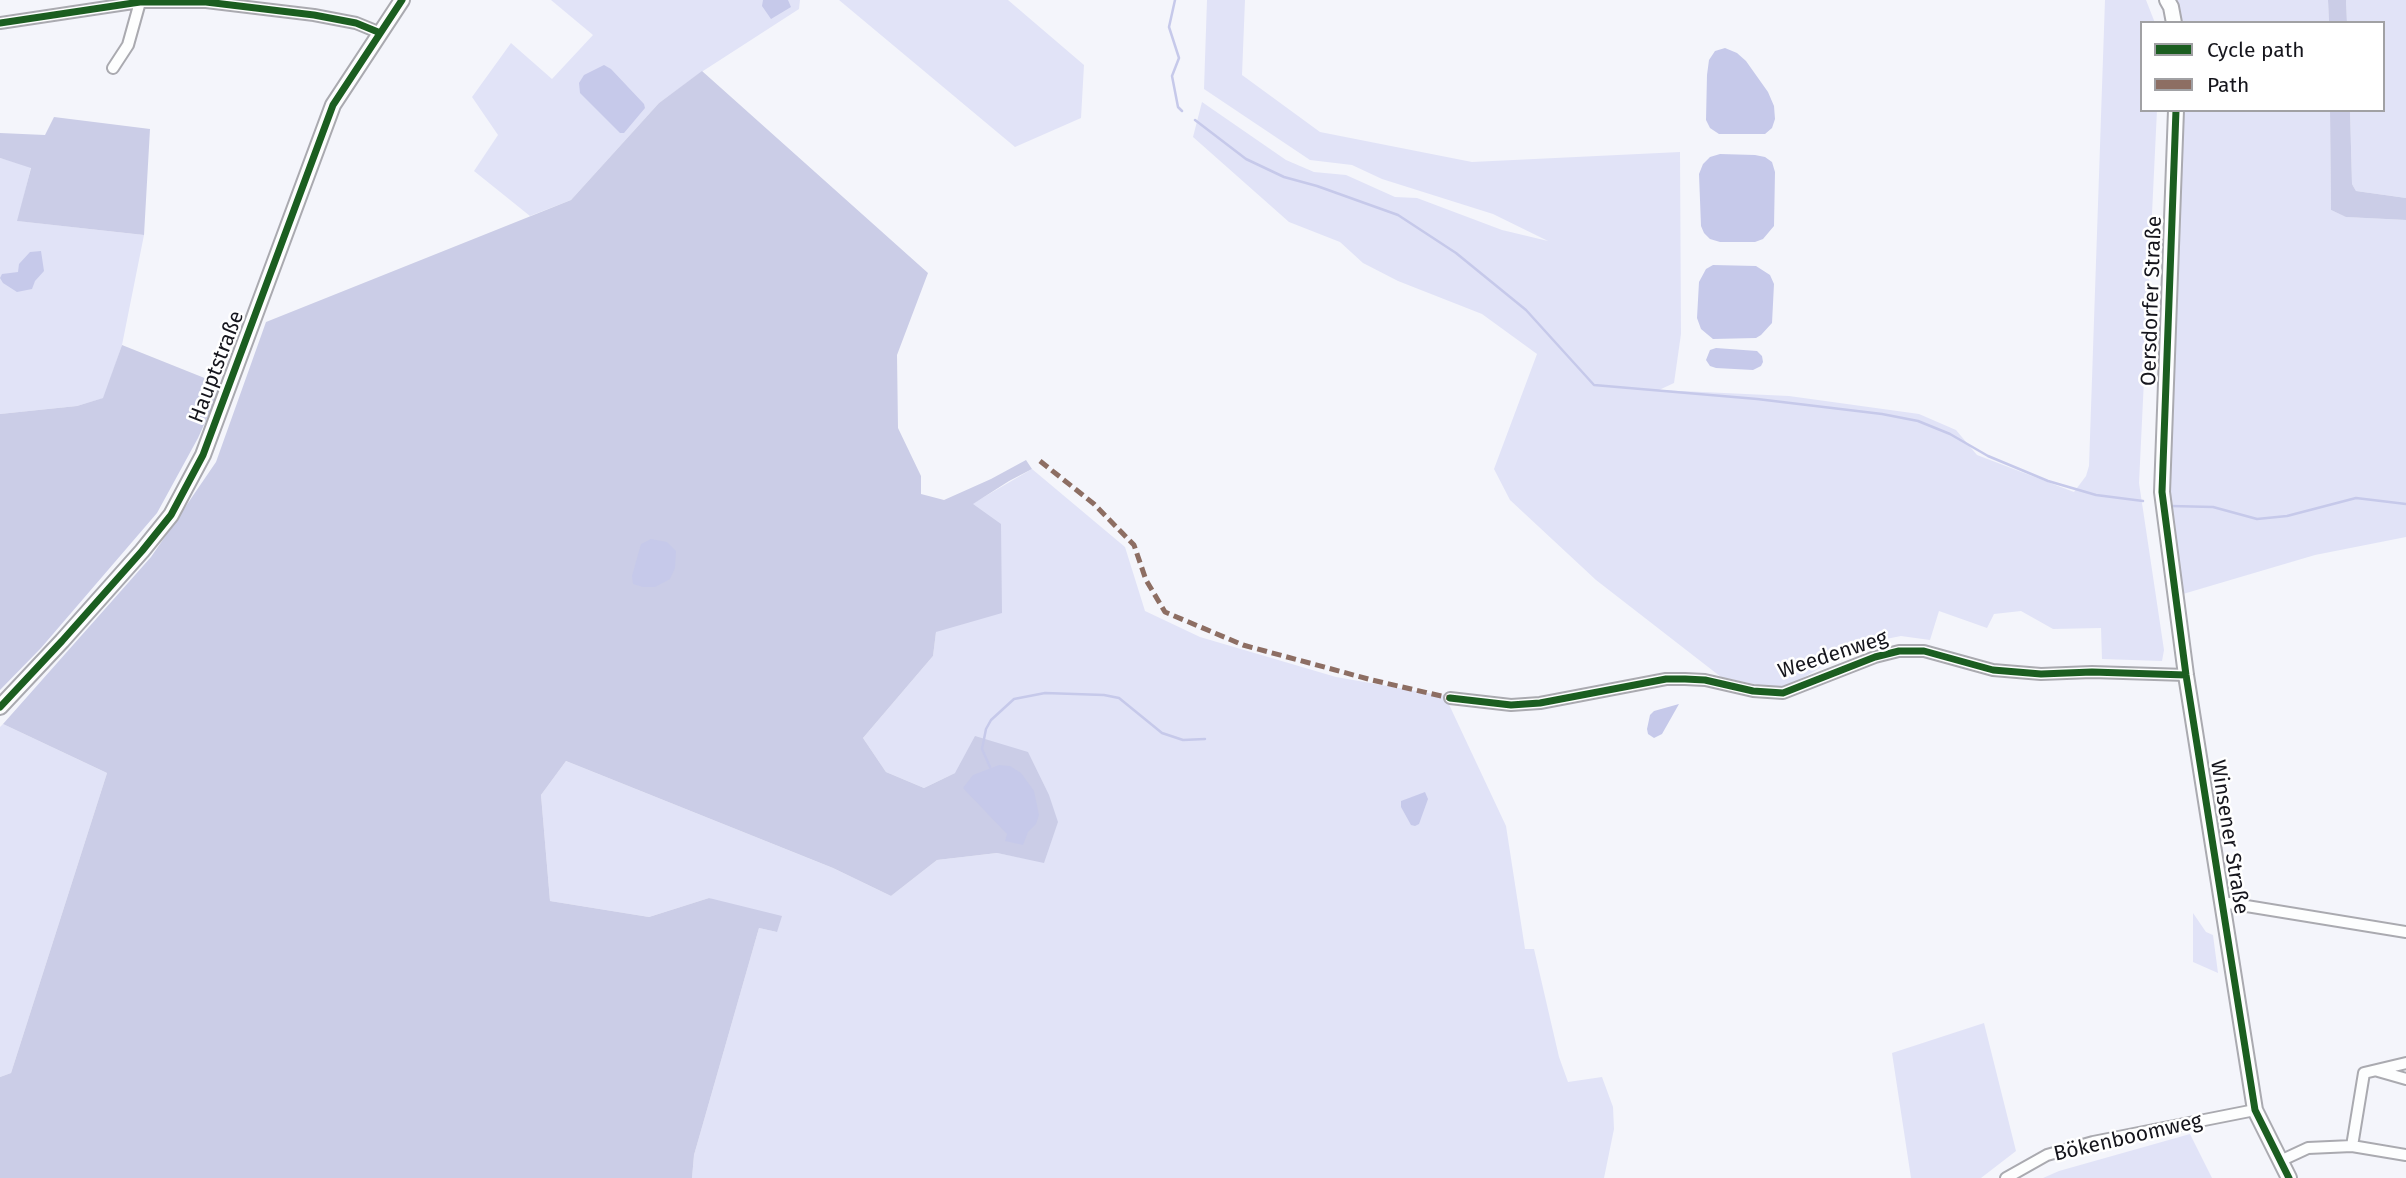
<!DOCTYPE html>
<meta charset="utf-8">
<style>
body{margin:0}
#map{position:relative;width:2406px;height:1178px;overflow:hidden;background:#f4f5fb;font-family:"Fira Sans",sans-serif}
canvas{display:block}
.legend{position:absolute;left:2140px;top:21px;width:245px;height:91px;box-sizing:border-box;background:#fff;border:2px solid #a1a1a4;margin:0;padding:9px 12px;list-style:none;font-size:21px;color:#15151c}
.legend li{display:flex;align-items:center;gap:14px;height:35px}
.legend b{width:35px;border:2px solid #a1a1a4}
</style>
<div id="map">
<canvas width="2406" height="1178"></canvas>
<ul class="legend">
<li><b style="height:9px;background:#1b5e20"></b>Cycle path</li>
<li><b style="height:9px;background:#8d6e63"></b>Path</li>
</ul>
</div>
<script>
const ctx = document.querySelector('canvas').getContext('2d');
ctx.lineJoin = 'round';
function paint(path, color) {
  ctx.fillStyle = color;
  ctx.fill(path, 'evenodd');
}
function poly(rows) {
  const path = new Path2D();
  for (const r of rows) {
    path.moveTo(r[0], r[1]);
    for (let i = 2; i < r.length; i += 2) path.lineTo(r[i], r[i + 1]);
  }
  return path;
}
function stroke(path, color, width, dash) {
  ctx.strokeStyle = color;
  ctx.lineWidth = width;
  ctx.lineCap = dash ? 'butt' : 'round';
  ctx.setLineDash(dash || []);
  ctx.stroke(path);
}
function label(font, color, halo, rows, align = 'center') {
  ctx.font = font + ' "Fira Sans",sans-serif';
  ctx.lineWidth = 5;
  ctx.setLineDash([]);
  ctx.textBaseline = 'middle';
  ctx.strokeStyle = halo;
  ctx.fillStyle = color;
  for (const [text, x, y, turn = 0] of rows) {
    ctx.save();
    ctx.translate(x, y);
    ctx.rotate((+turn || 0) * Math.PI / 180);
    ctx.textAlign = isNaN(turn) ? turn : align;
    if (halo) ctx.strokeText(text, 0, 0);
    ctx.fillText(text, 0, 0);
    ctx.restore();
  }
}
const green = poly([
 [551,0,800,0,799,9,703,71,659,103,571,200,530,216,474,171,498,135,472,97,511,43,552,79,593,35],
 [839,0,1008,0,1084,65,1081,118,1015,147],
 [1207,0,1245,0,1242,75,1320,132,1472,162,1680,152,1681,334,1674,383,1659,390,1789,396,1919,414,1956,430,1977,455,2074,492,2086,476,2089,466,2105,0,2146,0,2155,23,2142,23,2142,110,2157,110,2139,483,2164,650,2162,661,2102,659,2101,628,2053,629,2021,611,1994,614,1987,628,1939,611,1930,640,1901,636,1871,642,1832,661,1782,690,1721,677,1596,580,1510,500,1494,469,1537,354,1482,314,1398,281,1363,263,1340,242,1289,222,1193,137,1202,102,1286,160,1314,172,1346,175,1395,197,1417,198,1502,230,1548,241,1493,214,1382,179,1352,165,1310,160,1204,89],
 [2177,0,2328,0,2329,23,2183,23],
 [2346,0,2406,0,2406,198,2356,191,2352,184,2350,110,2383,110,2383,23,2347,23],
 [2182,110,2330,110,2331,210,2347,217,2406,220,2406,537,2315,555,2183,594,2168,492],
 [0,158,31,167,18,221,144,235,122,345,104,398,77,406,0,414],
 [1032,469,1125,547,1145,611,1200,637,1336,677,1445,696,1506,826,1525,949,1534,949,1559,1057,1568,1082,1602,1077,1613,1107,1614,1129,1604,1178,692,1178,694,1155,759,928,777,932,709,898,649,917,550,901,541,795,566,761,833,868,891,896,937,860,997,853,1044,862,955,773,924,788,886,772,863,738,933,656,936,632,972,504],
 [3,724,107,773,11,1073,0,1077,0,727],
 [2193,913,2206,932,2213,935,2218,973,2193,962],
 [1984,1023,2016,1151,1981,1178,1911,1178,1892,1053],
 [2190,1134,2212,1178,2043,1178,2059,1171]
]);
const forest = poly([
 [2328,0,2346,0,2347,23,2329,23],
 [702,71,928,273,897,355,898,428,921,476,921,494,944,500,991,479,1026,460,1032,469,1009,481,973,504,1001,524,1002,613,936,632,933,656,863,738,886,772,924,788,955,773,975,736,1028,752,1049,795,1058,822,1044,863,997,853,937,860,891,896,833,868,566,761,541,795,550,901,649,917,709,898,782,916,777,932,759,928,694,1155,692,1178,0,1178,0,1077,11,1073,107,773,3,724,151,557,216,462,266,322,571,200,659,103],
 [2330,110,2350,110,2352,184,2356,191,2406,198,2406,220,2346,217,2331,210],
 [54,117,150,129,144,235,17,221,31,168,0,158,0,133,45,135],
 [122,345,222,385,198,438,157,513,41,648,0,690,0,414,77,406,103,398]
]);
const water = poly([
 [763,0,788,0,791,7,771,19,762,6],
 [1725,48,1737,53,1746,61,1768,92,1774,106,1775,119,1772,128,1765,134,1719,134,1710,128,1706,120,1707,75,1709,60,1715,51],
 [604,65,611,69,644,104,645,108,624,133,620,133,580,93,579,83,584,75],
 [1720,154,1755,155,1765,157,1772,162,1775,172,1774,226,1763,239,1755,242,1720,242,1710,239,1704,233,1701,226,1699,174,1703,164,1710,157],
 [41,251,44,271,35,281,32,289,17,292,3,283,0,278,2,274,18,272,19,264,30,252],
 [1713,265,1756,266,1770,275,1774,284,1772,323,1761,335,1756,338,1713,339,1701,329,1697,318,1699,282,1706,269],
 [1716,348,1757,351,1762,356,1763,362,1761,366,1753,370,1716,368,1710,366,1706,360,1710,350],
 [651,539,667,542,676,551,675,568,670,579,655,587,643,587,633,584,632,576,641,544],
 [1679,704,1662,734,1654,738,1648,734,1647,729,1650,715,1654,711],
 [999,765,1010,766,1021,773,1034,791,1039,815,1036,824,1028,832,1023,845,1005,841,1007,834,963,788,973,775],
 [1425,792,1428,799,1419,824,1415,826,1411,825,1401,807,1401,801]
]);
const stream = poly([
 [1175,0,1169,27,1179,58,1172,76,1178,107,1182,111],
 [1195,120,1246,159,1284,177,1317,186,1398,215,1456,253,1526,310,1594,385,1757,399,1882,414,1918,421,1950,434,1988,456,2048,481,2096,495,2143,501],
 [2171,506,2213,507,2257,519,2287,516,2356,498,2406,504],
 [990,767,982,749,986,729,991,720,1014,699,1045,693,1104,695,1119,698,1162,733,1183,740,1205,739]
]);
const street = poly([
 [0,23,140,2,206,2,314,15,356,23,378,32],
 [113,68,128,45,140,2],
 [1450,698,1511,705,1540,703,1666,679,1685,679,1705,680,1753,691,1783,693,1875,657,1899,651,1924,651,1993,670,2041,674,2092,672,2186,675],
 [2222,902,2406,932],
 [2378,1071,2406,1079],
 [2352,1146,2364,1073,2406,1063],
 [2280,1161,2308,1148,2352,1146,2406,1155],
 [2006,1178,2047,1155,2093,1142,2255,1110]
]);
const secondary = poly([
 [2167,0,2171,7,2174,23],
 [2176,110,2162,492,2186,675,2255,1110,2289,1178],
 [0,707,62,641,142,551,171,515,203,455,333,105,402,0]
]);
const quiet = poly([
 [1040,461,1094,504,1134,545,1146,580,1165,612,1243,645,1372,680,1450,698]
]);
const cycleway = poly([
 [0,23,140,2,206,2,314,15,356,23,378,32],
 [2176,110,2162,492,2186,675,2255,1110,2289,1178],
 [1450,698,1511,705,1540,703,1666,679,1685,679,1705,680,1753,691,1783,693,1875,657,1899,651,1924,651,1993,670,2041,674,2092,672,2186,675],
 [0,707,62,641,142,551,171,515,203,455,333,105,402,0]
]);
const streetNames = [
 ["Oersdorfer Straße",2152,301,-88],
 ["Hauptstraße",217,367,-69],
 ["Weedenweg",1833,655,-18],
 ["Winsener Straße",2229,837,81],
 ["Bökenboomweg",2128,1138,-13]
];
paint(green, '#e1e3f7');
paint(forest, '#cbcde7');
paint(water, '#c6c9ea');
stroke(stream, '#c6c9ea', 2.5);
stroke(street, '#aaaab0', 14);
stroke(secondary, '#aaaab0', 18);
stroke(street, '#fdfefe', 10);
stroke(secondary, '#fdfefe', 14);
stroke(quiet, '#8d6e63', 5, [10, 5]);
stroke(cycleway, '#1b5e20', 7);
label('21px', '#15151c', '#fff', streetNames);
</script>
